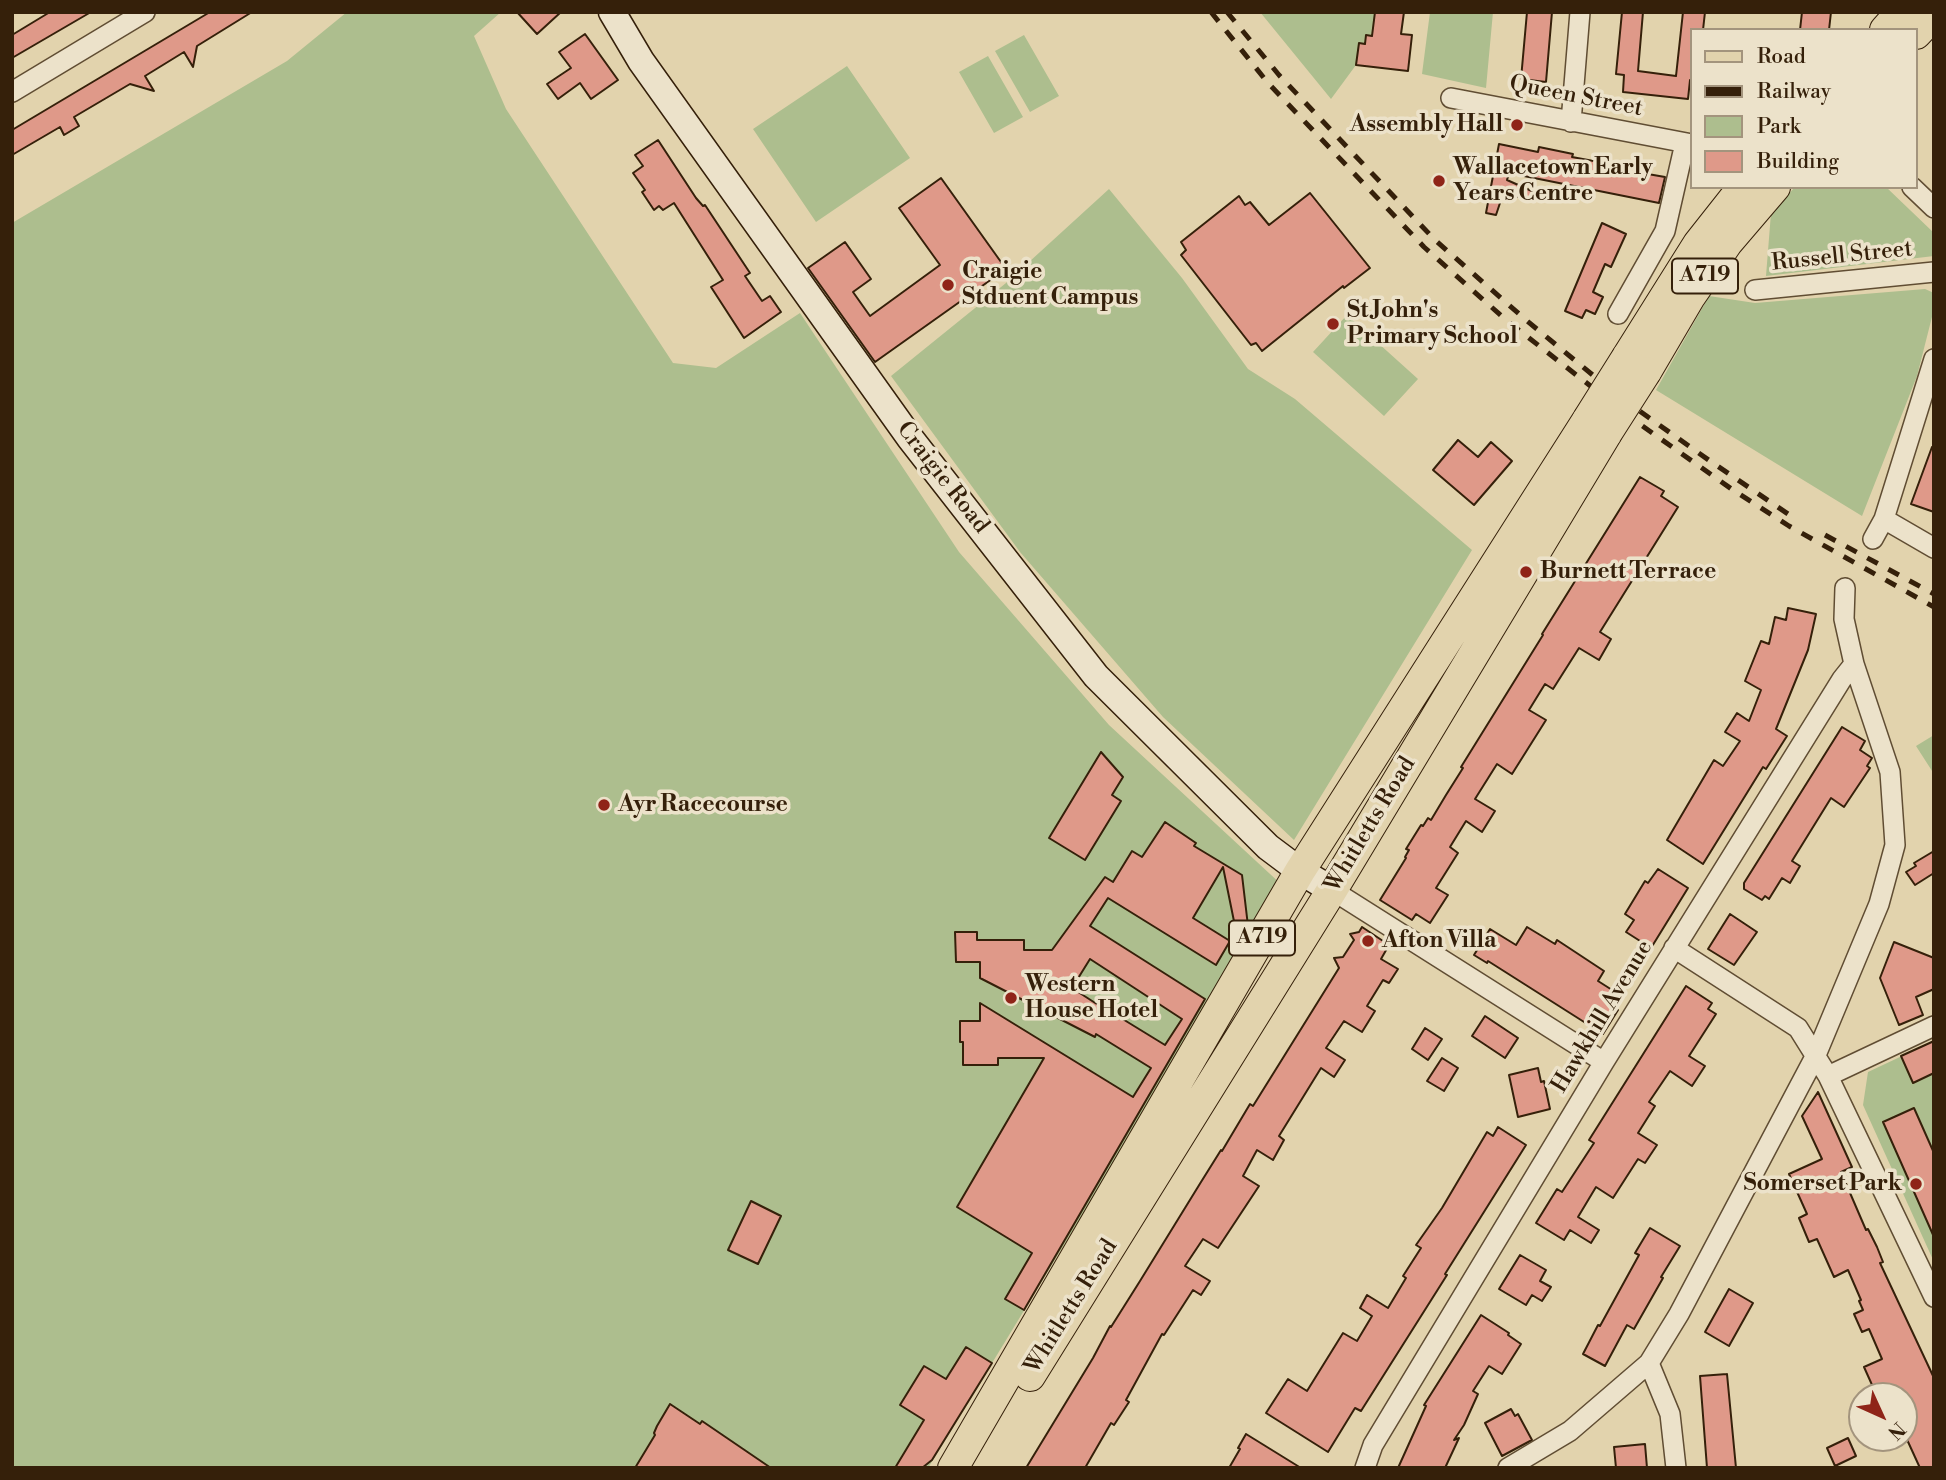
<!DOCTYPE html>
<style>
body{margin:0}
#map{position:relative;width:1946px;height:1480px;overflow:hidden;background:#e2d3ad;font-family:"Libre Bodoni",serif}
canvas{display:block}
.frame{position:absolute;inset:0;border:14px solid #35200a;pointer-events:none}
.legend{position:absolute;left:1690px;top:28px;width:228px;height:161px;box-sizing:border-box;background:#ece2ca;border:2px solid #a3947d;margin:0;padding:9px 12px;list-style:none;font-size:21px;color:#35200a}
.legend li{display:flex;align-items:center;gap:14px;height:35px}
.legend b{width:35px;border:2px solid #a3947d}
.north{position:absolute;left:1848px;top:1382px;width:70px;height:70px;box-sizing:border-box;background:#ece2ca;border:2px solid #a3947d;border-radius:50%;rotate:135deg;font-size:19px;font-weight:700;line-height:28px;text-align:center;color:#35200a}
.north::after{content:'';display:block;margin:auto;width:24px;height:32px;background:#8f2418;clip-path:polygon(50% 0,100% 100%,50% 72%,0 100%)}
</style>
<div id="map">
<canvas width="1946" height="1480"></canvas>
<div class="frame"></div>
<ul class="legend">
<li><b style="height:9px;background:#e2d3ad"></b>Road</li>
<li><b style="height:9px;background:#35200a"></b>Railway</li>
<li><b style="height:19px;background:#adbe8e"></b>Park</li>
<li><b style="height:19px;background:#df9989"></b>Building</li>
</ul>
<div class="north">N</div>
</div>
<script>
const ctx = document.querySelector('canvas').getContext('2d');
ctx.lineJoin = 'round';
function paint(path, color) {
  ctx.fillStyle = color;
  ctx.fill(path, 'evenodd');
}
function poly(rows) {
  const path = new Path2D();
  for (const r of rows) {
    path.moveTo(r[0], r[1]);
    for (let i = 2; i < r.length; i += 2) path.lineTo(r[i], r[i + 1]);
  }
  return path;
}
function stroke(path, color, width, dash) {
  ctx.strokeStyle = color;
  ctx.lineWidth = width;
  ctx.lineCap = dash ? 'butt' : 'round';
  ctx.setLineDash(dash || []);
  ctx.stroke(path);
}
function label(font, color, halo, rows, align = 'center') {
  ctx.font = font + ' "Libre Bodoni",serif';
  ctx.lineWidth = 7;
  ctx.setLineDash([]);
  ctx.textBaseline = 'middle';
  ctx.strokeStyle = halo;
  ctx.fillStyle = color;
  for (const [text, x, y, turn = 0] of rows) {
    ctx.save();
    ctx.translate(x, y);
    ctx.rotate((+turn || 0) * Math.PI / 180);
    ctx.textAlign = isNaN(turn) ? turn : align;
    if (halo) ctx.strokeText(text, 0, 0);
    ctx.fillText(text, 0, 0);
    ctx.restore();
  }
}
const green = poly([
 [347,12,501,12,474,36,506,109,673,363,716,368,800,313,959,552,1109,725,1283,886,928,1468,12,1468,12,223,287,61],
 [1260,12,1375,12,1372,36,1366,35,1365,44,1359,44,1356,65,1331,99],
 [1430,12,1493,12,1486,88,1422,74],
 [1024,35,1059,96,1030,112,995,51],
 [988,56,1023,117,994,133,959,72],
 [847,66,910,158,816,222,753,129],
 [1795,187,1886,187,1934,233,1934,256,1766,276,1771,213],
 [1109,189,1182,278,1248,369,1295,399,1472,550,1294,840,1163,717,1020,552,891,376,1006,283],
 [1925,289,1934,293,1934,309,1917,376,1862,516,1656,390,1709,296,1755,303],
 [1347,315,1418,379,1384,416,1313,352],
 [1934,735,1934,774,1916,746],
 [1934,1041,1934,1262,1863,1105,1868,1072]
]);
const building = poly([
 [50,12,91,12,12,58,12,35,50,12],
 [210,12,252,12,197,46,193,67,184,52,145,76,154,91,130,84,74,117,79,126,64,135,60,127,12,155,12,130,210,12],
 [517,12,561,12,537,34,517,12],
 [1375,12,1404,12,1401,34,1412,35,1408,71,1356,65,1359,43,1365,44,1366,35,1372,36,1375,12],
 [1527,12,1552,12,1546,82,1521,79,1527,12],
 [1622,12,1643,12,1638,71,1676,76,1683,12,1705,12,1703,30,1692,30,1692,81,1690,80,1688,99,1623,92,1624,75,1616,74,1622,12],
 [1802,12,1831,12,1829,30,1800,30,1802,12],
 [585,34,618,80,591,99,580,83,558,99,547,84,571,68,559,52,585,34],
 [658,140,696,198,703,206,705,205,750,273,745,276,762,301,770,296,781,312,744,338,711,287,723,280,674,203,663,210,659,206,654,210,642,192,645,190,633,173,643,166,635,155,658,140],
 [1499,144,1538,152,1539,147,1573,154,1572,157,1642,170,1642,173,1665,177,1659,203,1509,173,1507,180,1543,196,1542,201,1503,194,1496,215,1486,213,1499,144],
 [941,178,1006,269,875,362,808,268,845,242,871,279,853,292,870,316,940,265,899,208,941,178],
 [1310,193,1370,268,1344,288,1343,286,1262,351,1256,343,1251,345,1181,255,1186,250,1181,242,1239,196,1245,205,1250,202,1269,225,1310,193],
 [1602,223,1626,234,1611,267,1605,264,1593,292,1603,297,1595,314,1586,310,1582,318,1565,311,1602,223],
 [1458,440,1478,457,1491,442,1512,461,1474,505,1433,470,1458,440],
 [1932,447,1934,447,1934,512,1911,504,1932,447],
 [1640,477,1664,491,1661,496,1678,507,1600,632,1611,639,1599,660,1579,648,1553,689,1545,684,1529,710,1546,720,1512,774,1497,764,1475,799,1495,811,1482,832,1466,821,1450,847,1458,853,1436,888,1448,895,1430,923,1416,914,1412,920,1380,900,1406,858,1405,857,1409,850,1406,849,1421,825,1423,826,1428,818,1431,820,1446,795,1463,768,1461,767,1543,635,1542,634,1640,477],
 [1788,608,1816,614,1808,650,1776,729,1787,736,1766,769,1763,767,1703,864,1667,840,1714,760,1723,766,1740,741,1725,732,1737,713,1749,721,1761,690,1745,681,1761,641,1769,644,1775,617,1786,620,1788,608],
 [1842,727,1865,741,1860,750,1872,758,1867,766,1870,768,1844,807,1831,798,1792,861,1800,866,1790,883,1782,878,1769,899,1765,896,1762,900,1744,889,1744,883,1842,727],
 [1101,752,1123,777,1112,795,1121,801,1085,860,1049,838,1101,752],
 [1165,822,1196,843,1194,846,1242,875,1248,926,1238,941,1223,867,1193,918,1230,941,1216,965,1108,898,1090,926,1205,999,1024,1310,1005,1299,1032,1253,957,1207,1044,1058,998,1058,998,1065,963,1065,963,1042,960,1042,960,1021,980,1021,980,1003,1133,1097,1151,1068,1096,1034,1095,1037,980,978,980,962,956,962,955,932,977,932,977,940,1024,940,1024,950,1052,950,1105,877,1113,882,1132,851,1142,857,1165,822],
 [1090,959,1182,1019,1165,1045,1121,1018,1120,1019,1072,988,1090,959],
 [1934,851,1934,873,1915,885,1906,872,1916,866,1914,863,1934,851],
 [1658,869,1688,888,1651,948,1626,932,1634,920,1625,914,1645,881,1648,883,1658,869],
 [1730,914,1757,932,1734,965,1708,949,1730,914],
 [1362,927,1389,945,1381,959,1398,969,1389,983,1383,980,1367,1006,1375,1011,1362,1032,1344,1021,1326,1048,1345,1060,1334,1077,1321,1068,1279,1136,1284,1140,1273,1160,1257,1150,1243,1176,1259,1186,1218,1248,1203,1239,1185,1266,1210,1281,1201,1295,1193,1290,1164,1335,1162,1334,1126,1400,1129,1402,1114,1425,1111,1423,1085,1468,1026,1468,1093,1358,1110,1326,1111,1327,1140,1281,1201,1182,1221,1150,1222,1151,1250,1104,1253,1106,1339,968,1334,958,1343,957,1354,940,1350,934,1359,932,1362,927],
 [1527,927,1555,944,1557,940,1604,971,1598,981,1620,995,1613,1007,1618,1010,1603,1034,1488,961,1487,963,1474,955,1490,929,1516,945,1527,927],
 [1894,942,1934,958,1934,989,1916,997,1923,1015,1899,1025,1880,978,1894,942],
 [1686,986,1712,1003,1708,1009,1716,1014,1689,1056,1705,1066,1692,1086,1670,1071,1649,1102,1655,1106,1638,1133,1657,1145,1645,1163,1638,1159,1613,1198,1596,1187,1578,1217,1599,1230,1591,1243,1570,1230,1564,1240,1536,1223,1557,1189,1562,1192,1594,1143,1589,1140,1686,986],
 [1485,1016,1518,1038,1505,1058,1472,1036,1485,1016],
 [1425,1028,1442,1039,1428,1060,1412,1049,1425,1028],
 [1934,1041,1934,1073,1913,1083,1901,1056,1934,1041],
 [1442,1058,1458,1068,1444,1091,1427,1081,1442,1058],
 [1538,1068,1541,1082,1544,1081,1550,1109,1518,1117,1509,1075,1538,1068],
 [1818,1092,1852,1167,1841,1172,1866,1230,1868,1229,1877,1247,1883,1262,1880,1263,1934,1378,1934,1468,1920,1468,1904,1433,1904,1396,1877,1396,1864,1367,1882,1359,1869,1329,1862,1332,1854,1314,1863,1310,1859,1301,1861,1300,1848,1270,1834,1277,1817,1239,1809,1242,1799,1218,1807,1214,1789,1174,1822,1159,1802,1116,1818,1092],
 [1914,1108,1934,1153,1934,1237,1883,1122,1914,1108],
 [1498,1127,1526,1145,1445,1274,1447,1275,1361,1411,1355,1408,1328,1452,1266,1413,1288,1379,1307,1391,1343,1333,1357,1341,1372,1316,1360,1308,1367,1295,1388,1308,1406,1278,1403,1276,1421,1248,1416,1245,1442,1208,1487,1132,1493,1136,1498,1127],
 [751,1201,781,1216,758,1264,728,1250,751,1201],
 [1650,1228,1680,1246,1661,1277,1663,1278,1634,1329,1627,1325,1605,1366,1583,1354,1598,1325,1600,1326,1639,1255,1635,1253,1650,1228],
 [1520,1255,1546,1270,1540,1281,1551,1287,1542,1301,1532,1295,1526,1305,1499,1289,1520,1255],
 [1729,1289,1753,1303,1729,1346,1705,1332,1729,1289],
 [1481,1315,1509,1333,1508,1335,1521,1344,1502,1374,1489,1366,1473,1391,1478,1394,1464,1425,1454,1440,1459,1438,1445,1468,1398,1468,1426,1406,1424,1405,1481,1315],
 [966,1347,992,1363,932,1460,922,1468,895,1468,924,1420,900,1405,924,1366,946,1379,966,1347],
 [1727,1374,1736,1468,1707,1468,1700,1376,1727,1374],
 [670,1404,700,1424,702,1421,771,1468,635,1468,655,1435,654,1433,657,1426,670,1404],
 [1511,1409,1515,1416,1518,1414,1532,1440,1502,1456,1485,1423,1511,1409],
 [1246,1434,1301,1468,1229,1468,1240,1449,1238,1448,1246,1434],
 [1848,1438,1856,1456,1835,1466,1827,1448,1848,1438],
 [1645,1444,1647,1468,1616,1468,1614,1447,1645,1444]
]);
const street = poly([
 [12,92,145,12],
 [1451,98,1692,144],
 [1571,122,1580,12],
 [1912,187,1934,208],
 [1755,290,1934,272],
 [1618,314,1665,231,1685,143],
 [1884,519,1934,548],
 [1873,539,1884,519,1934,359],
 [1332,890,1604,1062],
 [1674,948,1798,1028,1828,1076,1934,1297],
 [1828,1076,1934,1026],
 [1649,1363,1670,1414,1676,1468],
 [1365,1468,1373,1445,1604,1062,1842,679,1854,664,1844,619,1845,588],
 [1508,1468,1570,1431,1649,1363,1679,1314,1816,1055,1879,904,1895,845,1890,772,1854,664]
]);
const secondary = poly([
 [612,12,641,61,910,438,1096,676,1268,847,1300,871,1332,890]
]);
const primary = poly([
 [1885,30,1901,12],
 [1916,34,1934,15],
 [1627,357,1698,244,1743,187],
 [1646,372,1690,297,1728,242,1775,187],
 [1030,1376,1332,890,1607,433],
 [953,1468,1300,871,1588,419]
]);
const rail = poly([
 [1211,12,1268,83,1424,247,1506,320,1634,420,1733,490,1789,526,1934,607],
 [1227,12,1279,75,1435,240,1526,320,1617,395,1710,461,1794,518],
 [1825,535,1934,594]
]);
const primaryBridge = poly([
 [1588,419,1627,357],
 [1607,433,1646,372]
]);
const markers = [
 [1517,125,7,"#8f2418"],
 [1439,181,7,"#8f2418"],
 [948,285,7,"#8f2418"],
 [1333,324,7,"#8f2418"],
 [1526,572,7,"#8f2418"],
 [604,805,7,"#8f2418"],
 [1368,941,7,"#8f2418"],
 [1011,998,7,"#8f2418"],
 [1916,1184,7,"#8f2418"]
];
const shields = [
 [1705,276,66],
 [1262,938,66]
];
const shieldNames = [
 ["A719",1705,276],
 ["A719",1262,938]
];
const streetNames = [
 ["Queen Street",1576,97,11],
 ["Russell Street",1842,257,-6],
 ["Craigie Road",942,478,52],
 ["Whitletts Road",1371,825,-59],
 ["Hawkhill Avenue",1603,1017,-59],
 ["Whitletts Road",1072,1307,-58]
];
const poiNames = [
 ["Assembly Hall",1503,125,"right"],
 ["Wallacetown Early",1453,168],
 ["Years Centre",1453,194],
 ["Craigie",962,272],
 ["Stduent Campus",962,298],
 ["St John's",1347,311],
 ["Primary School",1347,337],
 ["Burnett Terrace",1540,572],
 ["Ayr Racecourse",618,805],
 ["Afton Villa",1382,941],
 ["Western",1025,985],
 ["House Hotel",1025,1011],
 ["Somerset Park",1902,1184,"right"]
];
paint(green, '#adbe8e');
paint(building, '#df9989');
stroke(building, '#35200a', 2);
stroke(street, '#604d33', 22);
stroke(secondary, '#35200a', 29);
stroke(primary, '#35200a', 32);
stroke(street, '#ece2ca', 19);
stroke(secondary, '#ece2ca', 26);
stroke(primary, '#e2d3ad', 30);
stroke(rail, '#35200a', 5, [12, 12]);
stroke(primaryBridge, '#35200a', 32, []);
stroke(primaryBridge, '#e2d3ad', 30);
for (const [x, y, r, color] of markers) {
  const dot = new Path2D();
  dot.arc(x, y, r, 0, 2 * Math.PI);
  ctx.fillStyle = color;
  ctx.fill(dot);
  stroke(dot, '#ece2ca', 2.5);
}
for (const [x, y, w] of shields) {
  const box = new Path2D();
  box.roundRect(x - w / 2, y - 17.5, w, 35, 5);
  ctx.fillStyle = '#ece2ca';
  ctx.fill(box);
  stroke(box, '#35200a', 2);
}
label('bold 21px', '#35200a', null, shieldNames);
label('23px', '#35200a', '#ece2ca', streetNames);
label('bold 23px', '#35200a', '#ece2ca', poiNames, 'left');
</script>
